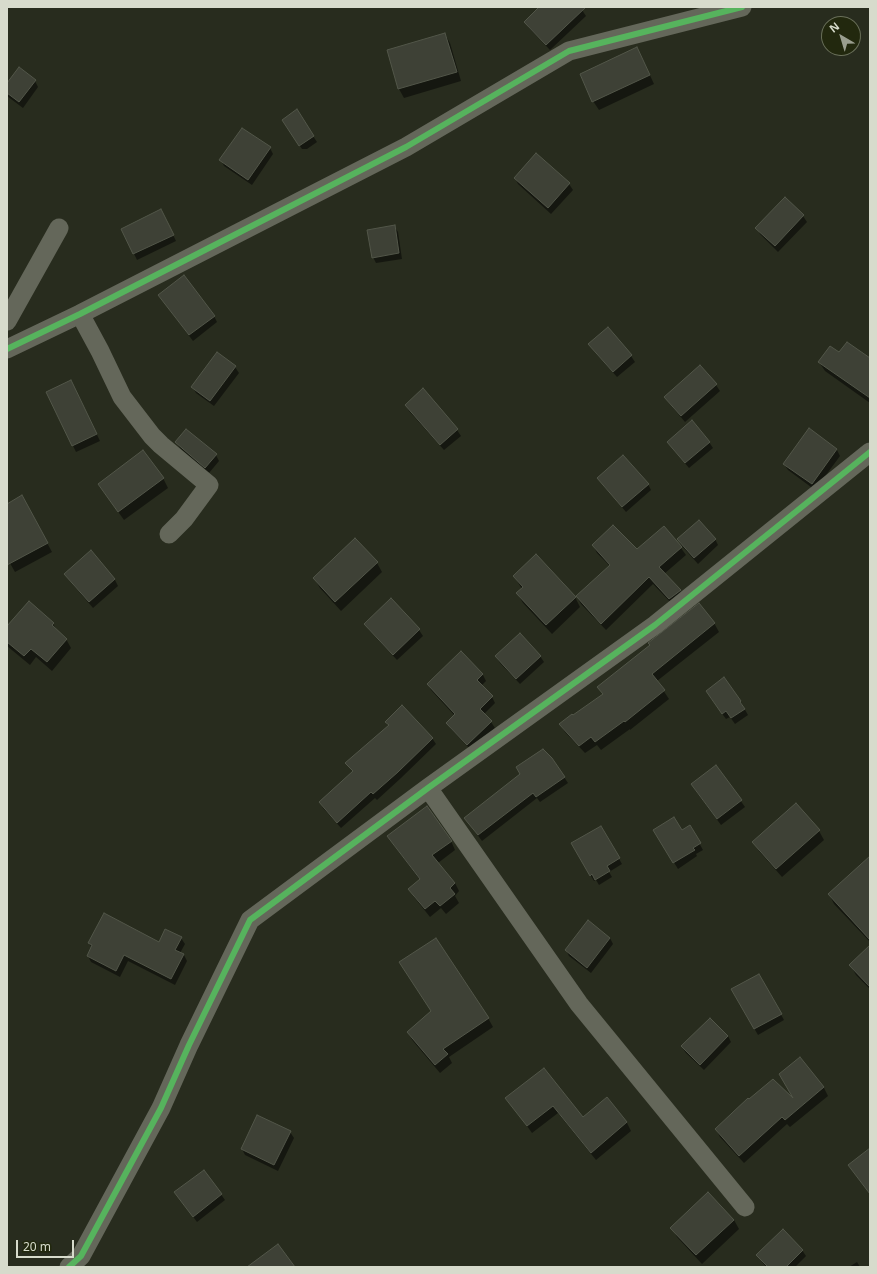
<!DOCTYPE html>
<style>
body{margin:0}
#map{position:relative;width:877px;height:1274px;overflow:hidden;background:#282c1e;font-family:"Noto Sans",sans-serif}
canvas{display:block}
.frame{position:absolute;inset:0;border:8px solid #d7dbcc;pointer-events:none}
.north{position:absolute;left:821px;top:16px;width:40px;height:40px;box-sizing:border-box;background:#22280e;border:1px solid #6a705a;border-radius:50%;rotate:322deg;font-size:11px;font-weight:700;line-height:16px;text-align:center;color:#d7dbcc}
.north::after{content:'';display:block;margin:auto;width:14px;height:18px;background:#9a9e8f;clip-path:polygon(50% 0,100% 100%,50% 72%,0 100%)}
.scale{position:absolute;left:16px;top:1240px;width:58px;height:18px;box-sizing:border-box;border:2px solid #d7dbcc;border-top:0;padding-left:5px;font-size:12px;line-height:14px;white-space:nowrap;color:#d7dbcc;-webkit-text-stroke:3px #22280e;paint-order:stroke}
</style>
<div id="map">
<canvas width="877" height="1274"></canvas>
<div class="frame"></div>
<div class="north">N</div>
<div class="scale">20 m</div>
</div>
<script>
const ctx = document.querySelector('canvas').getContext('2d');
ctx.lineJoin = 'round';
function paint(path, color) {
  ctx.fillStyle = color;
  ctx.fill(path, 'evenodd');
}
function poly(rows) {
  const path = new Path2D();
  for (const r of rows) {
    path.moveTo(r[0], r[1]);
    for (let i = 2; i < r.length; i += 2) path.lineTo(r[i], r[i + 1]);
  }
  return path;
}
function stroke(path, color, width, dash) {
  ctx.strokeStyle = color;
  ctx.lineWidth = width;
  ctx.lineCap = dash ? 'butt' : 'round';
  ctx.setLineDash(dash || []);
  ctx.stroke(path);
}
const shadow = poly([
 [541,7,580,7,586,16,550,50,529,28,525,22],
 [445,34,450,43,461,81,404,98,399,89,388,51],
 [642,58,654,84,599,110,593,101],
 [35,81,38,87,23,108,7,96,7,84],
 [286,126,313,136,317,142,307,149,302,149],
 [270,148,273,154,252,185,224,166,221,160],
 [515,178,569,184,573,190,551,214,518,184],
 [785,199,803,216,807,222,778,252,760,234,757,228],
 [164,216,176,241,137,260,122,229],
 [394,226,398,232,402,259,376,263,373,257],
 [163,301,214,316,217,322,193,341],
 [608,328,631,356,635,362,617,377,593,350,590,344],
 [839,354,870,359,870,403,825,371,819,362],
 [235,367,239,373,214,406,196,393,193,387],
 [700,367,716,385,720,391,685,422,669,403,665,397],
 [74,387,100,441,76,452,47,392],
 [423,390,457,430,461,436,444,450,409,411,406,405],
 [809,430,837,450,840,456,815,490,788,470,784,464],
 [176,442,216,455,219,461,209,473,180,448],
 [668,442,709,442,713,448,689,468,672,448],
 [163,478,168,488,124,520,99,485],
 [598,478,648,484,651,490,626,512,602,484],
 [7,505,27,506,52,552,15,572,7,558],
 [664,527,681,548,686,555,664,574,680,591,684,598,674,606,653,584,606,630,581,604,577,597,610,566,597,553,593,545,637,551],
 [678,539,715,539,718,545,698,564,681,545],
 [90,552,115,580,118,586,93,608,69,580,65,574],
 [377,563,382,572,341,611,320,588,314,578],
 [514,576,575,597,580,607,552,634,523,603,517,593,522,589],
 [391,600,419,630,423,636,397,660,369,630,365,624],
 [714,623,719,632,657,681,669,699,630,730,630,729,601,750,597,745,585,753,565,732,560,724,573,717,603,695,599,687],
 [53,624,58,632,66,639,71,648,52,671,36,657,30,665,7,646,7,627],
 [461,653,483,675,486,681,481,686,492,697,495,703,484,714,491,722,495,728,471,750,451,729,447,723,455,716,431,690,428,684],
 [540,656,544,662,520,684,500,663,496,657],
 [710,697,740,701,748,715,735,724,730,717,726,719],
 [386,722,432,738,436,744,401,778,377,800,375,798,341,828,323,808,320,802,353,772,347,763,389,726],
 [716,766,745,807,721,825,695,790],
 [564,777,568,783,540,802,537,798,482,841,465,818],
 [796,805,819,831,824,840,782,877,759,851,754,842],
 [601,827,622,864,609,872,612,877,599,885,596,880,594,881,572,844],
 [690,827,703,850,696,854,697,856,678,869,654,830,682,831],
 [451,841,455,850,438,863,455,883,459,891,455,896,459,903,446,914,441,908,430,917,414,897,409,889,420,880,393,844],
 [870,861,870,942,834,904,829,894],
 [181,938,185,944,180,953,184,955,187,961,175,985,128,961,120,977,91,962,88,956,92,948,89,943,159,943],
 [610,938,613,944,591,973,569,956,566,950],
 [870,947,870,989,856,975,851,966],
 [759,975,784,1020,758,1035,732,990],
 [432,1012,488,1018,493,1027,449,1057,452,1063,440,1073,413,1041,408,1033],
 [728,1036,731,1042,704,1070,686,1053,682,1047],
 [800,1059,824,1088,828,1096,790,1127,787,1124,744,1163,720,1137,716,1129,796,1102],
 [544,1069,583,1118,607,1099,627,1123,631,1131,596,1160,558,1113,532,1133,507,1098],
 [290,1132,294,1138,278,1171,245,1155,242,1149],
 [870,1149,870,1194,849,1166],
 [204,1171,225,1200,197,1222,179,1198],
 [734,1220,739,1229,702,1264,677,1237,672,1228],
 [802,1250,806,1256,795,1267,766,1267,757,1255],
 [857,1262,860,1267,849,1267]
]);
const building = poly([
 [539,7,586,7,546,45,524,22,539,7],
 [445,33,457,72,398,89,387,50,445,33],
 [637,47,650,75,592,102,580,74,637,47],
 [19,67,36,80,19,102,7,93,7,83,19,67],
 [297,109,314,136,299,146,282,120,297,109],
 [242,128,271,147,248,180,219,160,242,128],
 [536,153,570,183,548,208,514,178,536,153],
 [785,197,804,215,775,246,755,228,785,197],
 [161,209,174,235,133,254,121,229,161,209],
 [395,225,399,253,372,258,367,230,395,225],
 [184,275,215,316,189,335,158,295,184,275],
 [608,327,632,355,613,372,588,344,608,327],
 [847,342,870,358,870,398,818,362,830,346,839,352,847,342],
 [217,352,236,366,210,401,191,387,217,352],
 [700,365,717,384,681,416,664,397,700,365],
 [71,380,97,434,72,446,46,392,71,380],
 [423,388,458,429,440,445,405,405,423,388],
 [692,420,710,442,685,463,667,442,692,420],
 [809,428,837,449,812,484,783,464,809,428],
 [186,429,217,454,205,468,175,442,186,429],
 [143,450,164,478,118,512,98,484,143,450],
 [623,455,649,484,622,507,597,478,623,455],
 [22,495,48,543,7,565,7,504,22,495],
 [699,520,716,539,694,558,677,539,699,520],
 [613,525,637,549,664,526,682,547,659,567,681,590,669,599,649,577,601,624,576,596,610,565,592,545,613,525],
 [355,538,378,562,335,602,313,578,355,538],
 [91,550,115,579,89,602,64,574,91,550],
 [536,554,576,597,546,625,516,593,523,587,513,576,536,554],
 [391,598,420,629,393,655,364,624,391,598],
 [29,601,54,623,52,625,67,639,47,662,31,649,24,656,7,642,7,626,29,601],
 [699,603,715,623,652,674,665,690,625,722,624,721,595,742,591,737,579,746,559,724,572,714,573,715,603,694,597,687,650,645,648,643,699,603],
 [520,633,541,656,516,679,495,656,520,633],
 [461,651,483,674,477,680,493,696,480,709,492,721,467,745,446,723,455,714,427,684,461,651],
 [724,677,741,701,740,702,745,709,731,718,726,711,722,714,706,691,724,677],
 [402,705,433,738,398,772,373,794,371,792,337,823,319,802,353,771,345,763,389,725,385,722,402,705],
 [543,749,552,758,565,777,536,797,533,793,478,835,464,818,520,774,516,767,543,749],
 [716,765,742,800,717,819,691,784,716,765],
 [796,803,820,830,776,869,752,842,796,803],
 [427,806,452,841,432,855,455,883,450,888,455,894,440,906,435,901,425,909,408,889,420,879,387,836,427,806],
 [674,817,682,830,690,825,701,843,693,848,695,850,673,863,653,830,674,817],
 [601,826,620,858,607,866,610,871,595,880,592,874,590,876,571,843,601,826],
 [870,856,870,940,828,894,870,856],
 [104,913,159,942,165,929,182,937,175,950,184,954,171,979,124,955,116,971,87,956,92,945,88,943,104,913],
 [588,920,610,938,587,968,565,950,588,920],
 [436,938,489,1018,443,1049,448,1054,435,1065,407,1032,431,1011,399,962,436,938],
 [870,945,870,987,849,965,870,945],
 [759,974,782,1014,754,1029,731,989,759,974],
 [710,1018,728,1036,700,1065,681,1046,710,1018],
 [800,1057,824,1087,785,1120,782,1117,739,1156,715,1129,748,1098,749,1099,773,1079,793,1098,779,1074,800,1057],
 [544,1068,583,1117,607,1097,627,1122,591,1153,553,1106,527,1126,505,1098,544,1068],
 [257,1115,291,1131,274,1165,241,1149,257,1115],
 [870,1148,870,1194,848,1165,870,1148],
 [204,1170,222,1194,193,1217,174,1192,204,1170],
 [708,1192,734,1220,696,1255,670,1228,708,1192],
 [783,1229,803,1250,786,1267,768,1267,756,1255,783,1229],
 [278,1244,295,1267,247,1267,278,1244]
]);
const street = poly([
 [80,314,100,351,122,397,152,436,161,445,209,485,184,519,169,534],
 [7,321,59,228],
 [7,349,80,314,406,147,569,51,742,7],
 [428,788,579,1004,745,1207],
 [69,1267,81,1256,161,1108,189,1045,250,920,428,788,655,625,870,452]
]);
const cycleway = poly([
 [7,349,80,314,406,147,569,51,742,7],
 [69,1267,81,1256,161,1108,189,1045,250,920,428,788,655,625,870,452]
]);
paint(shadow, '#0007');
paint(building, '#3e4136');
stroke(building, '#525649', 1);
stroke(street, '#64675a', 19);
stroke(cycleway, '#56b35d', 6);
</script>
